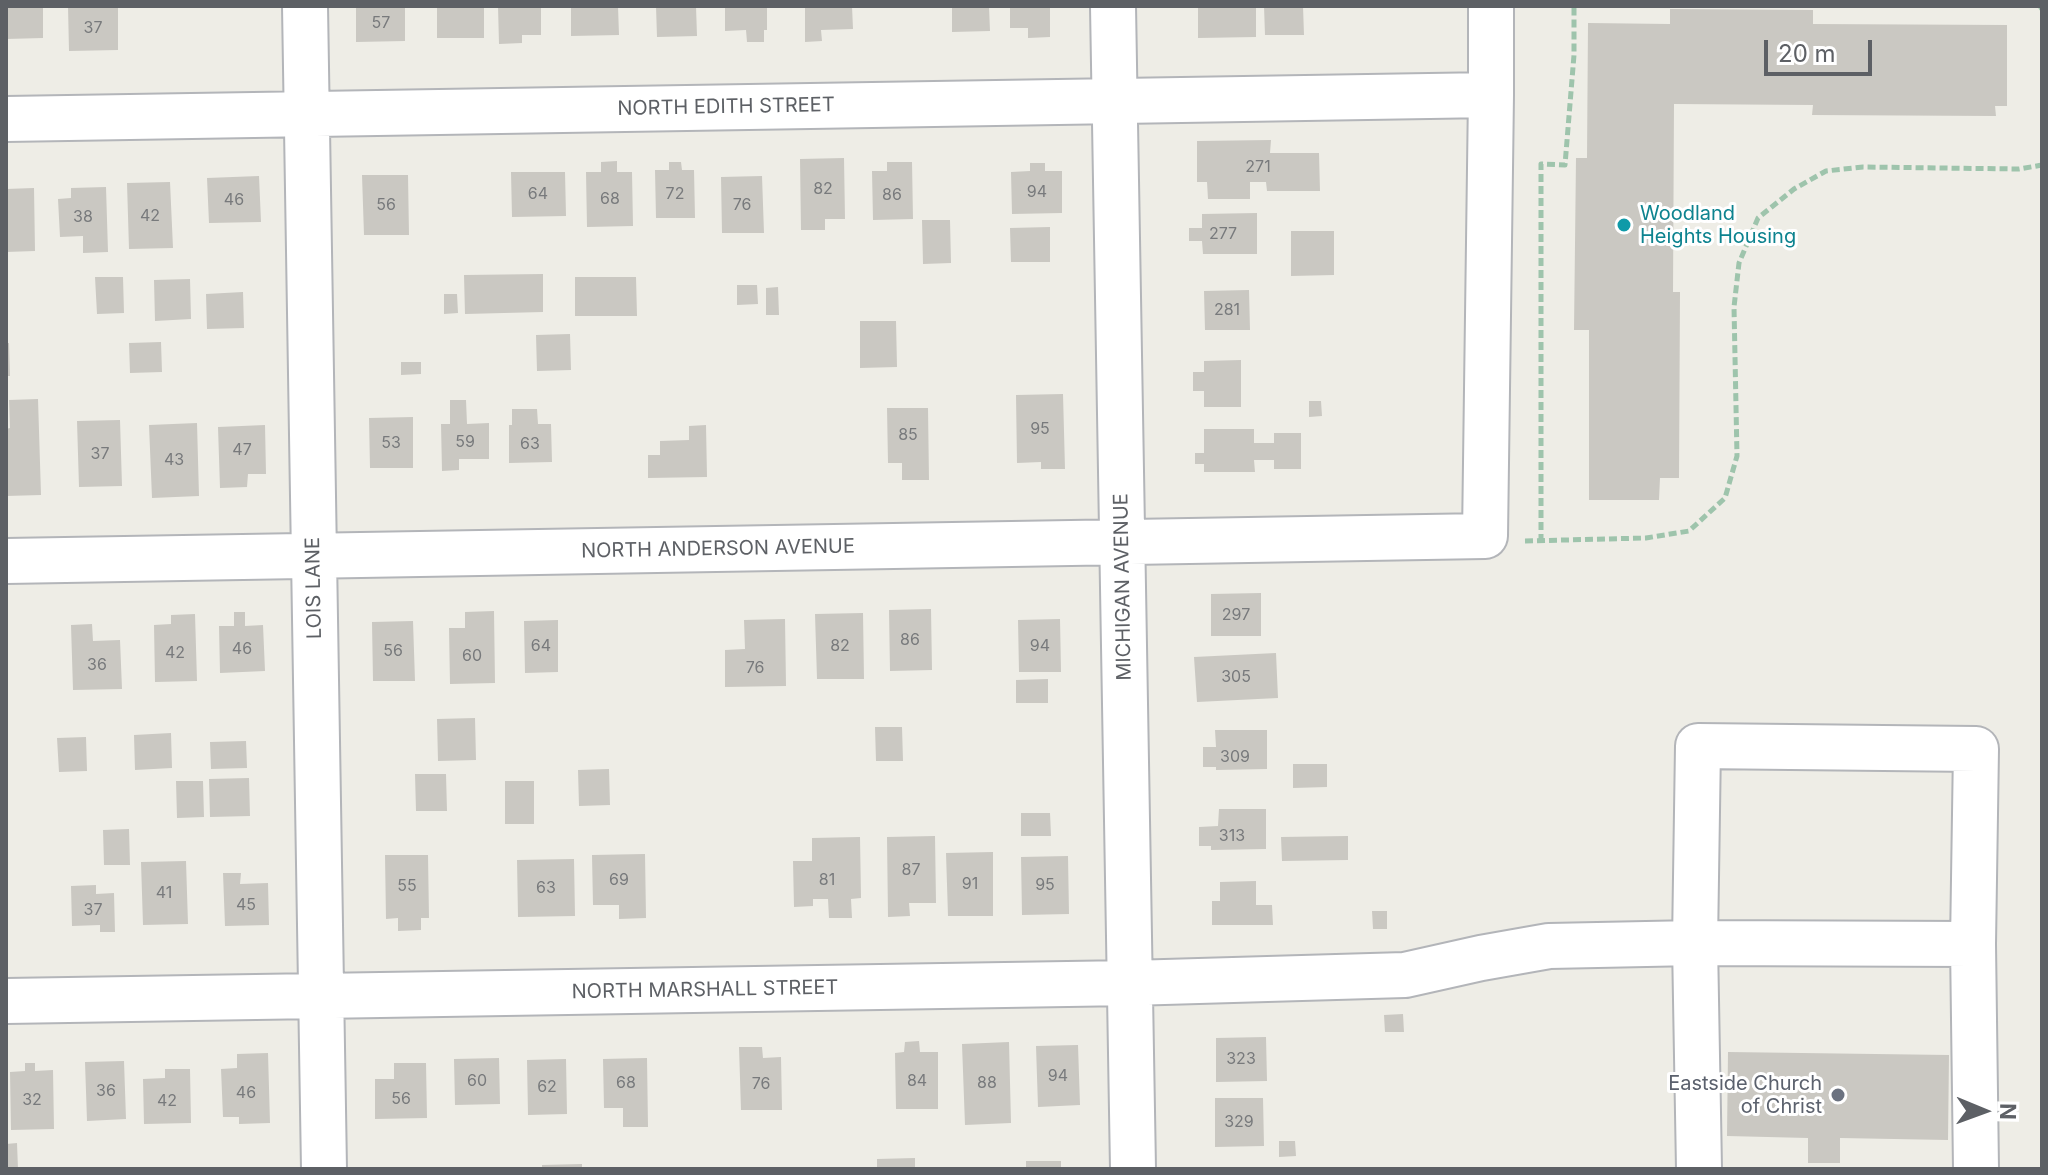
<!DOCTYPE html>
<style>
body{margin:0}
#map{position:relative;width:2048px;height:1175px;overflow:hidden;background:#eeede6;font-family:Inter,sans-serif}
canvas{display:block}
.frame{position:absolute;inset:0;border:8px solid #5d6065;pointer-events:none}
.north{position:absolute;left:1944px;top:1071px;width:80px;height:80px;-webkit-text-stroke:6px #fff;paint-order:stroke;rotate:91deg;font-size:22px;font-weight:700;line-height:32px;text-align:center;color:#5d6065}
.north::after{content:'';display:block;margin:auto;width:28px;height:36px;background:#5d6065;clip-path:polygon(50% 0,100% 100%,50% 72%,0 100%)}
.scale{position:absolute;left:1764px;top:40px;width:108px;height:36px;box-sizing:border-box;border:4px solid #5d6065;border-top:0;padding-left:10px;font-size:24px;line-height:28px;white-space:nowrap;color:#5d6065;-webkit-text-stroke:6px #fff;paint-order:stroke}
</style>
<div id="map">
<canvas width="2048" height="1175"></canvas>
<div class="frame"></div>
<div class="north">N</div>
<div class="scale">20 m</div>
</div>
<script>
const ctx = document.querySelector('canvas').getContext('2d');
ctx.lineJoin = 'round';
function paint(path, color) {
  ctx.fillStyle = color;
  ctx.fill(path, 'evenodd');
}
function poly(rows) {
  const path = new Path2D();
  for (const r of rows) {
    path.moveTo(r[0], r[1]);
    for (let i = 2; i < r.length; i += 2) path.lineTo(r[i], r[i + 1]);
  }
  return path;
}
function stroke(path, color, width, dash) {
  ctx.strokeStyle = color;
  ctx.lineWidth = width;
  ctx.lineCap = dash ? 'butt' : 'round';
  ctx.setLineDash(dash || []);
  ctx.stroke(path);
}
function label(font, color, halo, rows, align = 'center') {
  ctx.font = font + ' Inter,sans-serif';
  ctx.lineWidth = 6;
  ctx.setLineDash([]);
  ctx.textBaseline = 'middle';
  ctx.strokeStyle = halo;
  ctx.fillStyle = color;
  for (const [text, x, y, turn = 0] of rows) {
    ctx.save();
    ctx.translate(x, y);
    ctx.rotate((+turn || 0) * Math.PI / 180);
    ctx.textAlign = isNaN(turn) ? turn : align;
    if (halo) ctx.strokeText(text, 0, 0);
    ctx.fillText(text, 0, 0);
    ctx.restore();
  }
}
const building = poly([
 [6,6,43,6,43,38,6,39],
 [68,6,118,6,118,50,69,51],
 [356,6,405,6,405,41,356,42],
 [437,6,484,6,484,38,437,38],
 [498,6,541,6,541,35,522,35,522,43,499,44],
 [571,6,618,6,619,35,571,36],
 [656,6,696,6,697,36,657,37],
 [725,6,767,6,767,30,764,30,764,42,747,42,746,30,725,31],
 [805,6,852,6,853,29,821,30,822,41,805,42],
 [952,6,989,6,990,31,952,32],
 [1010,6,1050,6,1050,37,1028,38,1028,28,1010,28],
 [1198,6,1256,6,1256,37,1198,38],
 [1264,6,1303,6,1304,35,1265,35],
 [1670,9,1813,10,1813,24,2007,25,2007,106,1995,106,1996,116,1812,115,1813,105,1674,104,1673,292,1680,292,1679,478,1660,478,1659,500,1589,500,1589,330,1574,330,1576,158,1587,158,1588,23,1670,24],
 [1271,140,1270,153,1319,153,1320,191,1267,191,1266,182,1250,182,1250,199,1208,199,1207,182,1197,182,1197,141],
 [844,158,845,219,825,219,825,230,801,230,800,159],
 [617,161,617,172,632,172,633,226,587,227,586,172,601,172,601,162],
 [669,162,681,162,682,170,694,170,695,218,656,218,655,170,669,170],
 [887,162,912,162,913,219,873,220,872,171,887,171],
 [1030,163,1045,163,1045,171,1062,171,1062,213,1012,214,1011,172,1030,171],
 [511,172,565,172,566,216,512,217],
 [362,175,408,175,409,235,364,235],
 [259,176,261,222,209,223,207,178],
 [762,176,764,233,722,233,721,177],
 [170,182,173,248,129,249,127,183],
 [106,187,108,252,83,253,83,236,60,237,58,199,71,198,71,188],
 [34,188,35,251,6,252,6,189],
 [1257,213,1257,254,1203,254,1202,241,1189,241,1189,228,1202,228,1202,214],
 [922,220,950,220,951,263,923,264],
 [1050,227,1050,262,1011,262,1010,228],
 [1291,231,1334,231,1334,275,1291,276],
 [543,274,543,312,465,314,464,275],
 [95,277,123,277,124,313,97,314],
 [575,277,636,277,637,316,575,316],
 [190,279,191,319,155,321,154,280],
 [737,285,757,285,758,304,737,305],
 [778,287,779,315,766,315,766,288],
 [1249,290,1250,330,1205,330,1204,291],
 [243,292,244,328,207,329,206,294],
 [444,294,457,294,458,313,444,314],
 [860,321,896,321,897,367,860,368],
 [570,334,571,370,537,371,536,335],
 [161,342,162,372,130,373,129,343],
 [6,343,9,343,10,376,6,376],
 [1241,360,1241,407,1204,407,1204,391,1193,391,1193,372,1204,372,1204,361],
 [401,362,421,362,421,374,401,375],
 [1063,394,1065,469,1041,469,1041,462,1017,463,1016,395],
 [38,399,41,495,6,496,6,429,10,428,9,400],
 [450,400,466,400,467,424,489,423,489,459,459,459,459,470,442,471,441,424,450,424],
 [1309,401,1321,401,1322,416,1309,417],
 [887,408,928,408,929,480,902,480,902,463,888,463],
 [512,409,537,409,538,424,551,424,552,462,509,463,509,425,512,425],
 [413,417,413,468,370,468,369,418],
 [120,420,122,486,79,487,77,421],
 [197,423,199,496,152,498,149,425],
 [265,425,266,474,248,474,247,487,220,488,218,427],
 [706,425,707,477,648,478,648,455,660,455,660,441,689,440,689,426],
 [1204,429,1254,429,1254,443,1274,443,1274,433,1301,433,1301,469,1274,469,1274,460,1254,460,1255,472,1204,472,1204,464,1195,464,1195,453,1204,453],
 [1261,593,1261,636,1211,636,1211,594],
 [931,609,932,670,890,671,889,610],
 [494,611,495,683,450,684,449,628,465,628,465,612],
 [234,612,245,612,245,626,263,625,265,671,220,673,219,626,234,626],
 [863,613,864,679,817,679,815,614],
 [195,614,197,681,155,682,154,625,171,624,171,615],
 [785,619,786,686,725,687,725,650,745,649,744,620],
 [1060,619,1061,672,1019,672,1018,620],
 [558,620,558,672,525,673,524,621],
 [413,621,415,681,373,681,372,622],
 [92,624,93,641,120,640,122,689,73,690,71,625],
 [1276,653,1278,698,1197,702,1194,657],
 [1048,679,1048,703,1016,703,1016,680],
 [475,718,476,760,438,761,437,719],
 [875,727,902,727,903,761,876,761],
 [1215,730,1267,730,1267,769,1216,770,1216,767,1203,767,1203,747,1216,747],
 [171,733,172,768,135,770,134,735],
 [86,737,87,771,59,772,57,738],
 [246,741,247,768,211,769,210,742],
 [1293,764,1327,764,1327,787,1293,788],
 [609,769,610,805,579,806,578,770],
 [415,774,446,774,447,811,416,811],
 [249,778,250,816,210,817,209,779],
 [176,781,203,781,204,817,177,818],
 [505,781,534,781,534,824,505,824],
 [1219,809,1266,809,1266,849,1211,850,1211,846,1199,846,1199,827,1218,826],
 [1021,813,1050,813,1051,836,1021,836],
 [129,829,130,865,104,865,103,830],
 [935,836,936,903,909,903,910,916,888,917,887,837],
 [1348,836,1348,860,1282,861,1281,837],
 [860,837,861,898,851,899,852,918,829,918,828,899,813,899,813,906,794,907,793,861,812,861,812,838],
 [993,852,993,916,948,916,946,853],
 [645,854,646,918,619,919,619,905,593,905,592,855],
 [385,855,428,855,429,918,421,918,421,930,398,931,398,918,386,919],
 [1068,856,1069,914,1022,915,1021,857],
 [574,859,575,916,518,917,517,860],
 [186,861,188,924,143,925,141,862],
 [223,873,241,873,240,884,268,883,269,925,225,926],
 [1256,881,1256,905,1272,905,1273,925,1212,925,1212,901,1220,901,1220,882],
 [96,885,96,894,114,893,115,932,100,932,100,925,72,926,71,886],
 [1372,911,1387,911,1387,929,1373,929],
 [1403,1014,1404,1032,1385,1032,1384,1015],
 [1266,1037,1267,1081,1216,1082,1216,1038],
 [919,1041,920,1052,938,1052,938,1109,896,1109,895,1053,904,1052,905,1042],
 [1009,1042,1011,1123,965,1125,962,1044],
 [1078,1045,1080,1105,1038,1107,1036,1046],
 [739,1047,762,1047,763,1058,781,1057,782,1110,741,1110],
 [1728,1052,1949,1055,1948,1140,1840,1138,1840,1163,1808,1163,1808,1138,1727,1136],
 [268,1053,270,1123,239,1124,239,1117,223,1117,221,1069,237,1068,237,1054],
 [499,1058,500,1104,455,1105,454,1059],
 [647,1058,648,1127,623,1127,623,1108,604,1108,603,1059],
 [566,1059,567,1114,528,1115,527,1060],
 [124,1061,126,1119,87,1121,85,1062],
 [25,1063,35,1063,35,1071,53,1070,54,1129,11,1130,10,1072,25,1071],
 [394,1063,426,1063,427,1118,375,1119,375,1079,394,1079],
 [165,1069,190,1069,191,1123,144,1124,143,1079,165,1078],
 [1215,1098,1263,1098,1264,1146,1215,1147],
 [1279,1141,1295,1141,1296,1156,1279,1157],
 [17,1143,18,1169,6,1169,6,1144],
 [915,1158,915,1169,877,1169,877,1159],
 [1026,1161,1061,1161,1061,1169,1026,1169],
 [582,1164,582,1169,542,1169,542,1165]
]);
const path = poly([
 [2040,6,2042,9],
 [1525,541,1646,538,1689,531,1725,498,1737,456,1734,307,1739,263,1758,218,1794,189,1826,171,1863,167,2019,169,2042,165],
 [1541,542,1541,164,1565,165,1574,55,1574,6]
]);
const minor = poly([
 [305,6,324,1169],
 [1113,6,1133,1169],
 [6,119,1491,95,1491,6],
 [6,561,1485,536,1491,95],
 [6,1001,1130,983,1405,975,1481,958,1549,946,1695,943,1698,746,1976,749,1973,944],
 [1699,1169,1695,943,1973,944,1976,1169]
]);
const markers = [
 [1624,225,8,"#0f9aa8"],
 [1838,1095,8,"#6b7280"]
];
const numberNames = [
 ["57",381,23],
 ["37",93,28],
 ["271",1258,167],
 ["82",823,189],
 ["94",1037,192],
 ["64",538,194],
 ["72",675,194],
 ["86",892,195],
 ["68",610,199],
 ["46",234,200],
 ["56",386,205],
 ["76",742,205],
 ["42",150,216],
 ["38",83,217],
 ["277",1223,234],
 ["281",1227,310],
 ["95",1040,429],
 ["85",908,435],
 ["59",465,442],
 ["53",391,443],
 ["63",530,444],
 ["47",242,450],
 ["37",100,454],
 ["43",174,460],
 ["297",1236,615],
 ["86",910,640],
 ["64",541,646],
 ["82",840,646],
 ["94",1040,646],
 ["46",242,649],
 ["56",393,651],
 ["42",175,653],
 ["60",472,656],
 ["36",97,665],
 ["76",755,668],
 ["305",1236,677],
 ["309",1235,757],
 ["313",1232,836],
 ["87",911,870],
 ["69",619,880],
 ["81",827,880],
 ["91",970,884],
 ["95",1045,885],
 ["55",407,886],
 ["63",546,888],
 ["41",164,893],
 ["45",246,905],
 ["37",93,910],
 ["323",1241,1059],
 ["94",1058,1076],
 ["60",477,1081],
 ["84",917,1081],
 ["68",626,1083],
 ["88",987,1083],
 ["76",761,1084],
 ["62",547,1087],
 ["36",106,1091],
 ["46",246,1093],
 ["56",401,1099],
 ["32",32,1100],
 ["42",167,1101],
 ["329",1239,1122]
];
const streetNames = [
 ["NORTH EDITH STREET",726,107,-1],
 ["NORTH ANDERSON AVENUE",718,549,-1],
 ["MICHIGAN AVENUE",1123,587,-91],
 ["LOIS LANE",314,588,-91],
 ["NORTH MARSHALL STREET",705,990,-1]
];
const cultureNames = [
 ["Woodland",1640,214],
 ["Heights Housing",1640,237]
];
const worshipNames = [
 ["Eastside Church",1822,1084],
 ["of Christ",1822,1107]
];
paint(building, '#cac8c2');
stroke(minor, '#b3b5b9', 48);
stroke(path, '#9ec4ac', 5, [8, 4]);
stroke(minor, '#fff', 44);
for (const [x, y, r, color] of markers) {
  const dot = new Path2D();
  dot.arc(x, y, r, 0, 2 * Math.PI);
  ctx.fillStyle = color;
  ctx.fill(dot);
  stroke(dot, '#fff', 3);
}
label('16px', '#787a7c', null, numberNames);
label('20px', '#5d6065', '#fff', streetNames);
label('20px', '#0d838f', '#fff', cultureNames, 'left');
label('20px', '#5b616d', '#fff', worshipNames, 'right');
</script>
